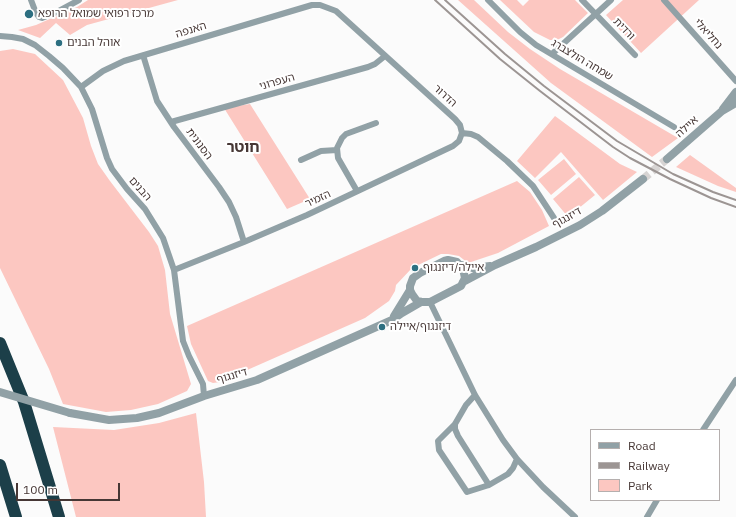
<!DOCTYPE html>
<meta charset="utf-8">
<style>
body{margin:0}
#map{position:relative;width:736px;height:517px;overflow:hidden;background:#fbfbfb;font-family:"IBM Plex Sans",sans-serif}
canvas{display:block}
.legend{position:absolute;left:590px;top:429px;width:130px;height:72px;box-sizing:border-box;background:#fff;border:1px solid #b5afae;margin:0;padding:5px 7px;list-style:none;font-size:12px;color:#463735}
.legend li{display:flex;align-items:center;gap:8px;height:20px}
.legend b{width:20px;border:1px solid #b5afae}
.scale{position:absolute;left:16px;top:483px;width:104px;height:18px;box-sizing:border-box;border:2px solid #463735;border-top:0;padding-left:5px;font-size:12px;line-height:14px;white-space:nowrap;color:#463735;-webkit-text-stroke:3px #fff;paint-order:stroke}
</style>
<div id="map">
<canvas width="736" height="517"></canvas>
<ul class="legend">
<li><b style="height:5px;background:#91a1a6"></b>Road</li>
<li><b style="height:5px;background:#9c9593"></b>Railway</li>
<li><b style="height:11px;background:#fcc7c1"></b>Park</li>
</ul>
<div class="scale">100 m</div>
</div>
<script>
const ctx = document.querySelector('canvas').getContext('2d');
ctx.lineJoin = 'round';
function paint(path, color) {
  ctx.fillStyle = color;
  ctx.fill(path, 'evenodd');
}
function poly(rows) {
  const path = new Path2D();
  for (const r of rows) {
    path.moveTo(r[0], r[1]);
    for (let i = 2; i < r.length; i += 2) path.lineTo(r[i], r[i + 1]);
  }
  return path;
}
function stroke(path, color, width, dash) {
  ctx.strokeStyle = color;
  ctx.lineWidth = width;
  ctx.lineCap = dash ? 'butt' : 'round';
  ctx.setLineDash(dash || []);
  ctx.stroke(path);
}
function label(font, color, halo, rows, align = 'center') {
  ctx.font = font + ' "IBM Plex Sans","Noto Sans Hebrew",sans-serif';
  ctx.lineWidth = 4;
  ctx.setLineDash([]);
  ctx.textBaseline = 'middle';
  ctx.strokeStyle = halo;
  ctx.fillStyle = color;
  for (const [text, x, y, turn = 0] of rows) {
    ctx.save();
    ctx.translate(x, y);
    ctx.rotate((+turn || 0) * Math.PI / 180);
    ctx.textAlign = isNaN(turn) ? turn : align;
    if (halo) ctx.strokeText(text, 0, 0);
    ctx.fillText(text, 0, 0);
    ctx.restore();
  }
}
const green = poly([
 [88,0,178,0,87,25,70,35,56,23,40,38,18,30,36,25,77,7],
 [458,0,474,0,508,32,530,49,560,69,678,138,652,157,551,83],
 [500,0,517,0,523,6,529,0,575,0,588,13,563,37,557,40,550,40,534,32],
 [623,0,699,0,641,53,606,15],
 [13,49,35,54,63,80,83,118,91,146,98,164,110,181,149,232,158,246,165,270,170,314,191,384,187,391,158,404,131,410,106,412,63,404,49,369,0,268,0,51],
 [250,104,310,199,287,209,224,108],
 [555,116,620,164,637,172,603,200,561,152,535,178,517,161],
 [690,155,736,188,736,192,718,186,676,167],
 [564,159,576,174,551,195,538,180],
 [579,177,595,195,568,217,553,199],
 [517,181,530,192,542,210,549,226,498,253,468,263,459,256,448,254,441,254,412,268,396,285,395,291,389,301,365,318,220,382,213,383,208,381,191,344,187,326],
 [196,413,204,482,206,517,76,517,53,427,114,430,159,423]
]);
const tertiaryTunnel = poly([
 [643,179,667,159]
]);
const minor = poly([
 [31,0,36,13,39,17,42,18,57,12,79,0],
 [488,0,520,32,536,45,674,127],
 [582,0,635,55],
 [664,0,736,81],
 [0,36,12,37,23,39,35,45,49,56,63,68,81,87,92,109,107,158,112,169,127,189,145,209,163,238,174,270,183,341,189,356,203,384,204,396],
 [552,54,611,0],
 [143,55,157,101,174,127,219,187,229,202,236,217,244,242],
 [81,87,103,71,124,61,312,5,320,5,336,11,455,119,460,125,462,133,459,141,453,146,307,215,244,242,174,270],
 [171,122,368,67,375,64,385,56],
 [462,133,471,134,478,137,507,161,533,186,554,218],
 [301,160,321,151,337,150],
 [357,191,338,158,337,148,342,138,346,134,376,123],
 [430,302,475,395,503,440,517,459,543,487,575,517],
 [475,395,466,405,455,424,438,441,439,450,467,492,489,485],
 [455,424,455,429,458,436,489,485,508,474,513,468,517,459],
 [703,430,736,380],
 [647,517,657,500]
]);
const tertiary = poly([
 [723,109,736,92],
 [667,159,722,111,736,103],
 [448,260,457,262,463,269,465,278,461,286,430,302,421,302,417,301,412,294,410,290,410,286,413,278,420,273,444,261,448,260],
 [461,265,473,268,490,266],
 [463,282,495,265,536,247,580,225,602,211,643,179],
 [394,316,410,290],
 [70,413,109,420,137,418,159,413,204,396,257,380,392,320,402,313,421,302]
]);
const motorway = poly([
 [0,343,24,402,59,517],
 [0,465,16,517]
]);
const rail = poly([
 [435,0,500,59,540,91,613,147,630,158,670,179,711,198,736,207],
 [445,0,505,54,544,86,617,141,673,174,713,192,736,200]
]);
const tertiaryBridge = poly([
 [0,392,70,413]
]);
const markers = [
 [29,14,5,"#2d6f81"],
 [59,43,4,"#2d6f81"],
 [415,268,4,"#2d6f81"],
 [382,327,4,"#2d6f81"]
];
const poiNames = [
 ["מרכז רפואי שמואל הרופא",38,14],
 ["אוהל הבנים",67,43],
 ["איילה/דיזנגוף",423,268],
 ["דיזנגוף/איילה",390,327]
];
const streetNames = [
 ["ורדית",624,29,46],
 ["האנפה",191,30,-17],
 ["נחליאלי",708,34,48],
 ["שמחה הולצברג",582,60,31],
 ["העפרוני",277,82,-16],
 ["הדרור",445,96,42],
 ["איילה",687,127,-42],
 ["הסנונית",199,144,53],
 ["הבנים",140,189,49],
 ["הזמיר",318,199,-25],
 ["דיזנגוף",567,218,-29],
 ["דיזנגוף",232,376,-16]
];
const districtNames = [
 ["חוטר",243,148]
];
paint(green, '#fcc7c1');
stroke(tertiaryTunnel, '#d7d4d3', 8, [8, 4]);
stroke(minor, '#91a1a6', 6);
stroke(tertiary, '#91a1a6', 8);
stroke(motorway, '#1c3f49', 12);
stroke(rail, '#9c9593', 2);
stroke(tertiaryBridge, '#91a1a6', 8);
for (const [x, y, r, color] of markers) {
  const dot = new Path2D();
  dot.arc(x, y, r, 0, 2 * Math.PI);
  ctx.fillStyle = color;
  ctx.fill(dot);
  stroke(dot, '#fff', 1.5);
}
label('11px', '#463735', '#fff', poiNames, 'left');
label('11px', '#463735', '#fff', streetNames);
label('bold 15px', '#463735', '#fff', districtNames);
</script>
